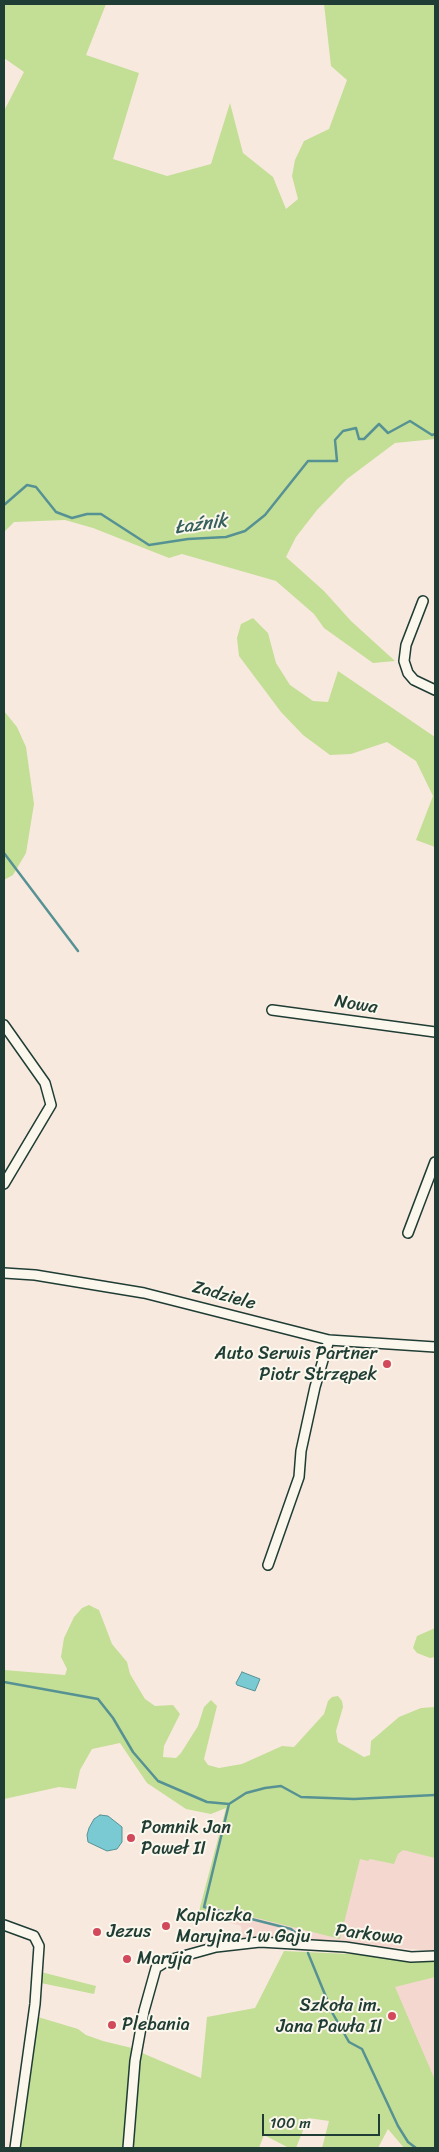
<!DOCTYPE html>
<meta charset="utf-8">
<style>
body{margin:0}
#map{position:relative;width:439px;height:2152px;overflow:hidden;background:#f8e9df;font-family:Sriracha,sans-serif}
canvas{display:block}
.frame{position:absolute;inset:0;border:5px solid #1f3d34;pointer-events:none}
.scale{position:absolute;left:262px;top:2114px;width:118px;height:22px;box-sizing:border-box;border:2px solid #1f3d34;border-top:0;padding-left:6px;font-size:15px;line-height:18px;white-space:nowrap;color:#1f3d34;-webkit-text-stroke:4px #fbf7ec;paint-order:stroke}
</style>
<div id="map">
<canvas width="439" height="2152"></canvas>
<div class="frame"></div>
<div class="scale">100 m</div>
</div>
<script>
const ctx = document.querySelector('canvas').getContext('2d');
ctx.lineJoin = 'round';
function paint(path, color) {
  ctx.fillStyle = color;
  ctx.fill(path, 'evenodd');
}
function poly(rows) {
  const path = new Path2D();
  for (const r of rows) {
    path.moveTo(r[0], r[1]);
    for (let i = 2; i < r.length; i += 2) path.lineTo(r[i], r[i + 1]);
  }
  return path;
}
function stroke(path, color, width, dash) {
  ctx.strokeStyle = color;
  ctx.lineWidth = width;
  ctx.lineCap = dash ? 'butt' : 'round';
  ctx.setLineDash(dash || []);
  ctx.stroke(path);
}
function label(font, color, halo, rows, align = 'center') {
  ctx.font = font + ' Sriracha,sans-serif';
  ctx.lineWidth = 4;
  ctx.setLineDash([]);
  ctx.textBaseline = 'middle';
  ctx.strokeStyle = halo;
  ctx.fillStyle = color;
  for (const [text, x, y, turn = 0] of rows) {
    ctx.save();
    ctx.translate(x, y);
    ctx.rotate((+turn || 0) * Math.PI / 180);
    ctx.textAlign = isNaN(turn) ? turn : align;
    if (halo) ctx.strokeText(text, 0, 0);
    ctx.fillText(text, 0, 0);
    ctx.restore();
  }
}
const built = poly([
 [435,1815,435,1951,258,1936,243,1938,241,1926,208,1917,212,1906],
 [316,1956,435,1963,435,2097]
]);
const green = poly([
 [4,4,106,4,86,55,139,73,113,159,167,176,211,164,230,103,243,153,273,177,286,209,298,199,292,176,295,160,304,141,329,129,347,80,331,66,324,4,435,4,435,439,395,443,347,479,317,510,296,537,286,557,324,591,351,621,395,661,373,663,324,628,314,614,276,581,182,554,169,558,93,528,65,520,14,522,4,532,4,111,24,72,4,58],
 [253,618,268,633,276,663,290,685,313,701,328,702,338,671,435,737,435,847,416,840,433,796,416,761,387,742,351,754,330,755,303,735,281,712,239,656,237,638,241,624],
 [4,711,17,727,26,747,34,804,26,853,13,875,4,880],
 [89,1605,99,1610,112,1644,127,1662,130,1674,145,1699,155,1706,173,1705,180,1714,164,1746,163,1757,176,1758,181,1753,198,1726,204,1707,211,1700,217,1706,204,1759,208,1765,219,1768,242,1764,282,1746,294,1747,324,1714,328,1701,332,1697,338,1696,342,1701,343,1707,336,1731,338,1742,364,1757,370,1755,371,1741,399,1717,421,1708,435,1707,435,1858,403,1850,398,1854,394,1864,370,1859,368,1861,360,1859,340,1939,213,1907,208,1917,198,1915,226,1808,211,1814,186,1809,147,1783,120,1743,92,1749,80,1770,76,1789,59,1787,4,1799,4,1670,65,1675,67,1669,61,1657,64,1638,74,1617,82,1608],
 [435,1628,435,1657,430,1658,417,1653,413,1648,417,1636],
 [284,1951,435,1958,435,1977,395,1987,435,2080,435,2148,404,2148,388,2129,378,2148,322,2148,329,2121,308,2118,296,2148,289,2148,264,2135,259,2148,133,2148,139,2070,142,2053,201,2078,207,2017,255,2008],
 [41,1972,96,1986,94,1994,41,1983],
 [38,2017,78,2029,86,2035,103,2041,132,2048,124,2148,17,2148]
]);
const water = poly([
 [242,1672,260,1679,255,1691,237,1685,236,1683,242,1672],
 [100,1815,108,1816,122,1827,122,1842,117,1849,107,1851,88,1842,87,1835,89,1828,94,1819,100,1815]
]);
const stream = poly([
 [4,505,27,485,36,487,56,512,72,518,87,514,101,514,149,545,188,539,226,537,245,531,265,515,308,461,337,461,335,440,343,431,356,428,359,439,364,439,379,424,388,433,410,421,432,435,435,434],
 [4,853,78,951],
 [4,1682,98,1699,113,1718,133,1752,158,1781,207,1802,229,1804,246,1793,265,1788,281,1786,301,1797,354,1799,435,1795],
 [229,1804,204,1907,291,1929,298,1935],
 [308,1953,333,2014,349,2042,362,2049,398,2126,408,2142,416,2148]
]);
const minor = poly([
 [423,601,406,645,404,661,408,673,414,680,435,690],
 [272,1010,435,1032],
 [4,1025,45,1083,51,1105,4,1184],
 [408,1233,435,1162],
 [4,1273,35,1275,144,1293,329,1340,435,1347],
 [268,1565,299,1477,301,1451,315,1387,329,1340],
 [4,1925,34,1936,39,1946,35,2004,15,2148],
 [128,2148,135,2061,144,2011,156,1968,169,1960,216,1947,260,1942,345,1947,411,1957,435,1956]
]);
const markers = [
 [387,1364,5,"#d1495b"],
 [131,1838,5,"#d1495b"],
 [166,1926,5,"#d1495b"],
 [97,1932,5,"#d1495b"],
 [127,1959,5,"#d1495b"],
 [392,2016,5,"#d1495b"],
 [112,2025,5,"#d1495b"]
];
const streetNames = [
 ["Nowa",356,1005,9],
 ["Zadziele",224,1296,16],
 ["Parkowa",369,1935,7]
];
const poiNames = [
 ["Auto Serwis Partner",377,1354,"right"],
 ["Piotr Strzępek",377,1375,"right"],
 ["Pomnik Jan",141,1828],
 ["Paweł II",141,1849],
 ["Kapliczka",176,1916],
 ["Maryjna 1 w Gaju",176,1937],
 ["Jezus",107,1932],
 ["Maryja",137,1959],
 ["Szkoła im.",382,2006,"right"],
 ["Jana Pawła II",382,2027,"right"],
 ["Plebania",122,2025]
];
const waterNames = [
 ["Łaźnik",201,525,-8]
];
paint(built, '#f4d8d0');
paint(green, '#c3de95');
paint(water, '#7acad4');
stroke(water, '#569294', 1);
stroke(stream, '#569294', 2.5);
stroke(minor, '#1f3d34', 12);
stroke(minor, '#fbf7ec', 9);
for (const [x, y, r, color] of markers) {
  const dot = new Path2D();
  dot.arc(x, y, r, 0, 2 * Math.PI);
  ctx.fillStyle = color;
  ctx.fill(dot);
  stroke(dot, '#fbf7ec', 2);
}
label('18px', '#1f3d34', '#fbf7ec', streetNames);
label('18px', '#1f3d34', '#fbf7ec', poiNames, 'left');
label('italic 19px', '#36605c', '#fbf7ec', waterNames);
</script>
